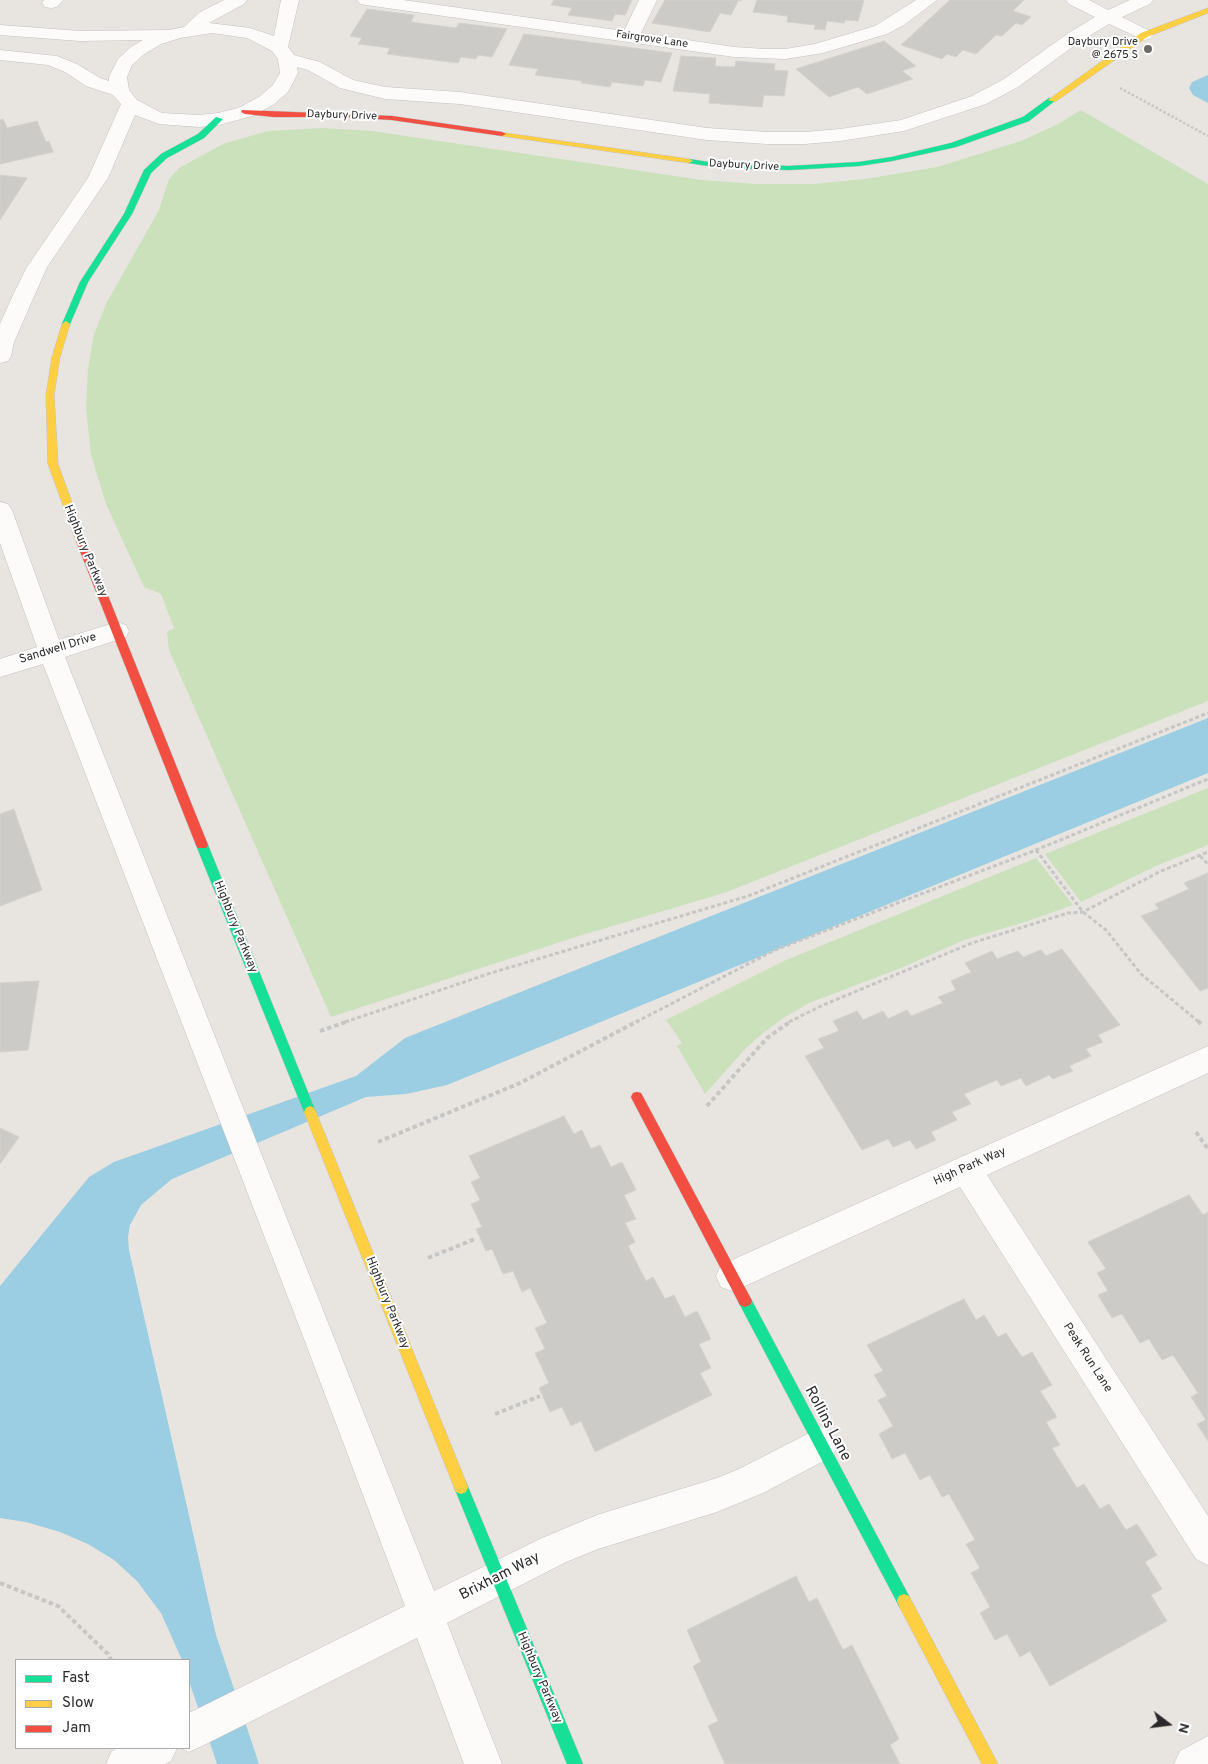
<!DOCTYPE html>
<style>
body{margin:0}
#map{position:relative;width:1208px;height:1764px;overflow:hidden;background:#e8e5e0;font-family:Overpass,sans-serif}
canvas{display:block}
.legend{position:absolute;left:15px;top:1659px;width:175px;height:90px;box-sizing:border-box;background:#fff;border:1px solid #aaa;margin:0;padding:6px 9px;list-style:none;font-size:15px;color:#2a2a2a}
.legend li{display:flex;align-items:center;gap:10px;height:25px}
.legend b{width:25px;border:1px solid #aaa}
.north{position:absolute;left:1143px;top:1699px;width:50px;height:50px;-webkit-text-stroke:4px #fff;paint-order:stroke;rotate:105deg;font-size:14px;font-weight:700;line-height:20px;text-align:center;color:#2a2a2a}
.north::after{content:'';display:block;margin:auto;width:18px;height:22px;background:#2a2a2a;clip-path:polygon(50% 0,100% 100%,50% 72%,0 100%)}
</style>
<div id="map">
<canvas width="1208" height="1764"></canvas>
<ul class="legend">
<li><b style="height:6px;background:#16e098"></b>Fast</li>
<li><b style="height:6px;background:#ffcf43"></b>Slow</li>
<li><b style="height:6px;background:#f24e42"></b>Jam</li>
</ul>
<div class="north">N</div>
</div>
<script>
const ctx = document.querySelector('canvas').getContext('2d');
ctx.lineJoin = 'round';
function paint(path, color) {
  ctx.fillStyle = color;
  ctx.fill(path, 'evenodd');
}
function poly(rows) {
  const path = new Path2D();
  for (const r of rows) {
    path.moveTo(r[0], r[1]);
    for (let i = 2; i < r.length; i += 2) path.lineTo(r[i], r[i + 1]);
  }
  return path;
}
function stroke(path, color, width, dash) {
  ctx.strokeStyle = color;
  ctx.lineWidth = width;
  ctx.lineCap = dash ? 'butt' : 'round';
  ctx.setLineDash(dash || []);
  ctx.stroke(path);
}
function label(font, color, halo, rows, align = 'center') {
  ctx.font = font + ' Overpass,sans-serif';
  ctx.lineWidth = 4;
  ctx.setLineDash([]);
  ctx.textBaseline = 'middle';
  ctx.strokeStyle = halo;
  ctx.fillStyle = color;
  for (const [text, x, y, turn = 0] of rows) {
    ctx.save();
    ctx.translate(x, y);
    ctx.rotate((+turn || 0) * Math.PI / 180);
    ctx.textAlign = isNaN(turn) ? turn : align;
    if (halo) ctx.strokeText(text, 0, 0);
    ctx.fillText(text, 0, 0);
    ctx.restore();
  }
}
const green = poly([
 [1081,110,1208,184,1208,701,724,893,582,935,331,1017,169,650,167,632,174,628,161,594,144,587,106,504,91,455,86,408,88,368,94,334,107,302,159,210,169,179,179,168,223,144,268,131,323,128,372,131,702,180,757,184,813,184,865,179,937,167,1021,141,1056,125],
 [1208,788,1208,845,1156,866,1081,902,1045,854],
 [1036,858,1073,905,1028,921,964,940,901,968,809,1003,782,1019,763,1033,745,1049,705,1094,677,1046,682,1043,666,1020,786,960]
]);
const water = poly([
 [1208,75,1208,103,1193,95,1189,88,1192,82],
 [1208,718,1208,773,447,1085,406,1094,366,1097,172,1179,141,1205,130,1225,128,1237,129,1250,216,1635,259,1764,217,1764,189,1681,189,1660,182,1660,161,1613,137,1581,114,1560,88,1544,60,1532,26,1522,0,1518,0,1286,89,1177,114,1162,356,1076,405,1038]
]);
const building = poly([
 [554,0,632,0,625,15,615,14,612,21,568,15,572,8,551,5,554,0],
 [665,0,742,0,738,1,731,15,720,13,710,32,652,23,665,0],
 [757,0,864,0,858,21,845,20,844,23,827,21,825,30,814,29,815,25,787,22,788,16,753,12,757,0],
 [950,0,1024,0,1013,11,1031,17,1022,25,1016,23,1002,36,996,35,976,54,963,50,956,57,947,54,942,59,901,45,950,0],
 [367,9,414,15,411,22,456,28,459,23,507,29,492,57,478,55,476,59,461,57,458,63,387,54,390,48,358,44,362,38,350,36,367,9],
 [524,34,580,41,672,53,661,82,645,80,643,86,612,82,610,87,581,83,582,81,535,75,538,69,509,65,524,34],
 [884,41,916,66,902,71,913,79,867,94,858,87,829,97,796,69,884,41],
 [681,56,716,58,715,66,735,67,736,61,775,64,774,70,788,71,784,96,764,95,762,107,709,103,710,94,673,91,681,56],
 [3,119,7,128,37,121,46,142,49,141,53,152,0,164,0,120,3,119],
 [0,175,27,178,0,220,0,175],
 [14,809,42,890,0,906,0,814,14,809],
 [1208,873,1208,988,1200,991,1141,916,1159,909,1155,904,1189,889,1184,883,1208,873],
 [1062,949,1120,1025,1098,1035,1103,1042,1086,1049,1091,1056,1069,1066,1073,1071,1053,1079,1049,1075,1026,1086,1021,1078,1001,1086,997,1080,964,1094,971,1104,952,1112,957,1120,931,1132,936,1140,916,1149,910,1140,893,1147,888,1139,862,1150,805,1056,824,1048,818,1039,839,1031,833,1021,857,1011,863,1020,883,1011,888,1019,907,1010,911,1016,943,1003,938,997,956,990,951,981,971,972,965,963,992,951,997,959,1018,951,1023,957,1041,950,1046,956,1062,949],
 [39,981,28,1050,0,1052,0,983,39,981],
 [564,1116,574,1134,582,1130,591,1149,600,1145,611,1167,622,1162,636,1190,624,1195,636,1219,625,1223,635,1242,628,1246,646,1281,653,1277,665,1299,674,1295,685,1317,697,1311,711,1339,699,1344,711,1368,700,1373,712,1395,595,1452,581,1421,571,1426,562,1407,550,1412,539,1388,549,1383,535,1353,545,1349,535,1328,547,1323,530,1288,522,1292,513,1271,503,1274,492,1249,486,1251,476,1229,482,1227,471,1204,480,1200,471,1182,480,1178,469,1156,564,1116],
 [0,1128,19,1137,0,1164,0,1128],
 [1189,1195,1203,1215,1208,1212,1208,1441,1197,1424,1206,1420,1191,1397,1198,1393,1173,1355,1162,1360,1149,1339,1140,1343,1122,1314,1112,1318,1098,1295,1108,1291,1097,1273,1106,1269,1088,1242,1189,1195],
 [964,1299,976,1320,984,1315,998,1337,1006,1333,1022,1357,1032,1352,1052,1385,1040,1391,1057,1417,1046,1422,1060,1445,1052,1448,1077,1488,1084,1484,1100,1509,1109,1504,1126,1530,1137,1524,1157,1555,1145,1562,1162,1589,1151,1595,1167,1621,1050,1686,1030,1651,1020,1657,1007,1634,995,1640,980,1613,990,1607,971,1573,980,1568,966,1544,975,1540,949,1494,942,1497,930,1475,920,1480,905,1453,892,1459,879,1434,893,1426,878,1400,887,1396,874,1375,883,1371,867,1345,964,1299],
 [796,1576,809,1602,817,1598,843,1650,852,1645,899,1739,890,1745,900,1764,725,1764,708,1726,718,1721,693,1666,701,1662,687,1630,796,1576]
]);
const pathFar2 = poly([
 [1120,88,1208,136]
]);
const pathFar1 = poly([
 [1036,850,1083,912,1106,930,1141,974,1199,1022],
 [1200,856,1208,864],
 [345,1022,491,973,748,896,1208,713],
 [636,1022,775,950,1036,850,1208,779],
 [789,1022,821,1006,972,943,1068,913,1083,912,1159,872,1208,852]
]);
const path = poly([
 [1198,1021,1201,1024],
 [320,1031,349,1021],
 [707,1106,767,1038,791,1021],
 [1196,1132,1208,1149],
 [378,1142,520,1083,638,1021],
 [428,1258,475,1239],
 [495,1414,540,1396],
 [0,1583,58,1606,108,1654,111,1660]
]);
const street = poly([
 [44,0,63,0,57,7,51,8,45,7,42,3,44,0],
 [224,0,247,0,244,4,209,23,250,28,274,36,281,0,299,0,288,47,294,55,320,62,353,80,385,87,460,92,707,128,767,132,805,132,840,129,901,120,972,96,1004,79,1070,32,1095,17,1069,4,1066,0,1089,0,1108,10,1130,0,1153,0,1150,4,1122,17,1150,31,1153,35,1150,39,1144,40,1109,24,1082,40,1018,87,986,104,904,131,840,141,805,144,767,144,707,140,460,104,385,99,340,88,308,70,297,67,298,73,288,92,273,105,252,116,219,125,199,127,159,124,135,115,108,178,47,267,14,342,11,356,8,361,0,363,0,324,13,295,27,267,88,178,121,104,113,95,86,86,65,72,48,65,0,60,0,50,57,56,77,64,100,78,109,81,109,77,118,59,131,47,143,40,80,41,0,35,0,25,80,31,169,30,184,27,200,12,224,0],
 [212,33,247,38,272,51,278,59,280,73,273,85,259,97,238,108,218,113,199,115,162,113,137,100,129,90,127,77,132,65,143,55,161,44,180,38,212,33],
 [357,0,403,0,624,31,639,0,657,0,641,33,734,47,765,49,785,49,815,44,875,26,916,0,937,0,904,25,887,34,823,53,785,59,734,57,366,5,360,4,357,0],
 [0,502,8,504,12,510,59,640,117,622,126,625,129,631,126,637,65,657,434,1591,542,1538,597,1515,717,1478,739,1469,821,1427,833,1432,838,1444,833,1456,763,1493,717,1512,598,1549,566,1562,447,1623,502,1764,464,1764,417,1638,202,1746,189,1752,180,1748,189,1748,189,1713,405,1606,301,1331,43,664,0,677,0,659,37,647,0,543,0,502],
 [1208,1046,1208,1073,987,1175,1208,1516,1208,1565,1196,1559,960,1187,743,1287,732,1291,721,1287,716,1276,721,1265,1208,1046],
 [1208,1736,1208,1764,1174,1764,1180,1751,1208,1736],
 [118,1748,177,1748,171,1761,165,1764,106,1764,112,1751,118,1748]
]);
const fast = poly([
 [1049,98,1056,100,1029,121,956,147,892,161,859,166,789,170,721,168,689,163,685,161,689,159,721,164,789,166,859,162,892,157,951,143,1023,117,1049,98],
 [216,117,223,119,204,138,167,158,151,173,132,214,88,282,70,324,66,327,63,326,62,324,80,282,124,214,144,170,161,154,198,134,216,117],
 [202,841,206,842,208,845,316,1112,314,1116,310,1118,306,1116,304,1112,196,845,198,842,202,841],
 [745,1295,750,1297,909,1596,911,1601,909,1606,904,1608,899,1606,740,1305,738,1301,740,1297,745,1295],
 [461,1480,466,1482,583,1764,567,1764,454,1487,456,1482,461,1480]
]);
const slow = poly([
 [1208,8,1208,13,1147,37,1055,102,1048,100,1141,33,1208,8],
 [499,132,689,159,693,161,689,163,502,136,498,134,499,132],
 [66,321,70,324,60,357,54,395,58,464,86,541,81,544,76,541,48,464,46,395,52,357,62,324,66,321],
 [310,1106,314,1108,316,1112,468,1487,466,1492,461,1494,456,1492,304,1112,306,1108,310,1106],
 [904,1594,909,1596,998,1764,982,1764,899,1606,897,1601,899,1596,904,1594]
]);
const jam = poly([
 [242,110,392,116,502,132,506,134,502,136,392,120,344,117,274,117,245,114,241,112,242,110],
 [81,538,86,541,208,845,206,848,198,848,196,845,76,541,81,538],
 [637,1092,641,1093,750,1297,752,1301,750,1305,745,1307,740,1305,633,1101,631,1097,633,1093,637,1092]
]);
const markers = [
 [1148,49,5,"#6c6b6a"]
];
const farStreetnames = [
 ["Fairgrove Lane",652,40,8],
 ["Daybury Drive",342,116,2],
 ["Daybury Drive",744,166,3]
];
const farPoinames = [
 ["Daybury Drive",1138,43],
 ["@ 2675 S",1138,56]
];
const streetNames = [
 ["Highbury Parkway",85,551,68],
 ["Sandwell Drive",58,649,-17],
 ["Highbury Parkway",235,927,68],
 ["High Park Way",970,1167,-24],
 ["Highbury Parkway",387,1303,68],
 ["Peak Run Lane",1087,1358,57],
 ["Highbury Parkway",539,1678,67]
];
const nearStreetnames = [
 ["Rollins Lane",827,1424,62],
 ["Brixham Way",500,1577,-27]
];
paint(green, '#cae1bc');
paint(water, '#9bcde3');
paint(building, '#cdcbc7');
stroke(building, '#d3d1cc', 1);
stroke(street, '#c2c1c1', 1);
stroke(fast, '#c2c1c1', 1);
stroke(slow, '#c2c1c1', 1);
stroke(jam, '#c2c1c1', 1);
stroke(pathFar2, '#c6c6c5', 2.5, [2.5, 2]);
stroke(pathFar1, '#c6c6c5', 3, [4, 2.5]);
stroke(path, '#c6c6c5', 4, [4.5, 3]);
paint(street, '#fcfbfa');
paint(fast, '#16e098');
paint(slow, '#ffcf43');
paint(jam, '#f24e42');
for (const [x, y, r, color] of markers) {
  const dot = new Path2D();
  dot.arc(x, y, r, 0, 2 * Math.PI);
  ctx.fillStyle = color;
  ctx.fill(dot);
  stroke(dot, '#fff', 2);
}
label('11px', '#2a2a2a', '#fff', farStreetnames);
label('11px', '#2a2a2a', '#fff', farPoinames, 'right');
label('12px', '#2a2a2a', '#fff', streetNames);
label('15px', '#2a2a2a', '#fff', nearStreetnames);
</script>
